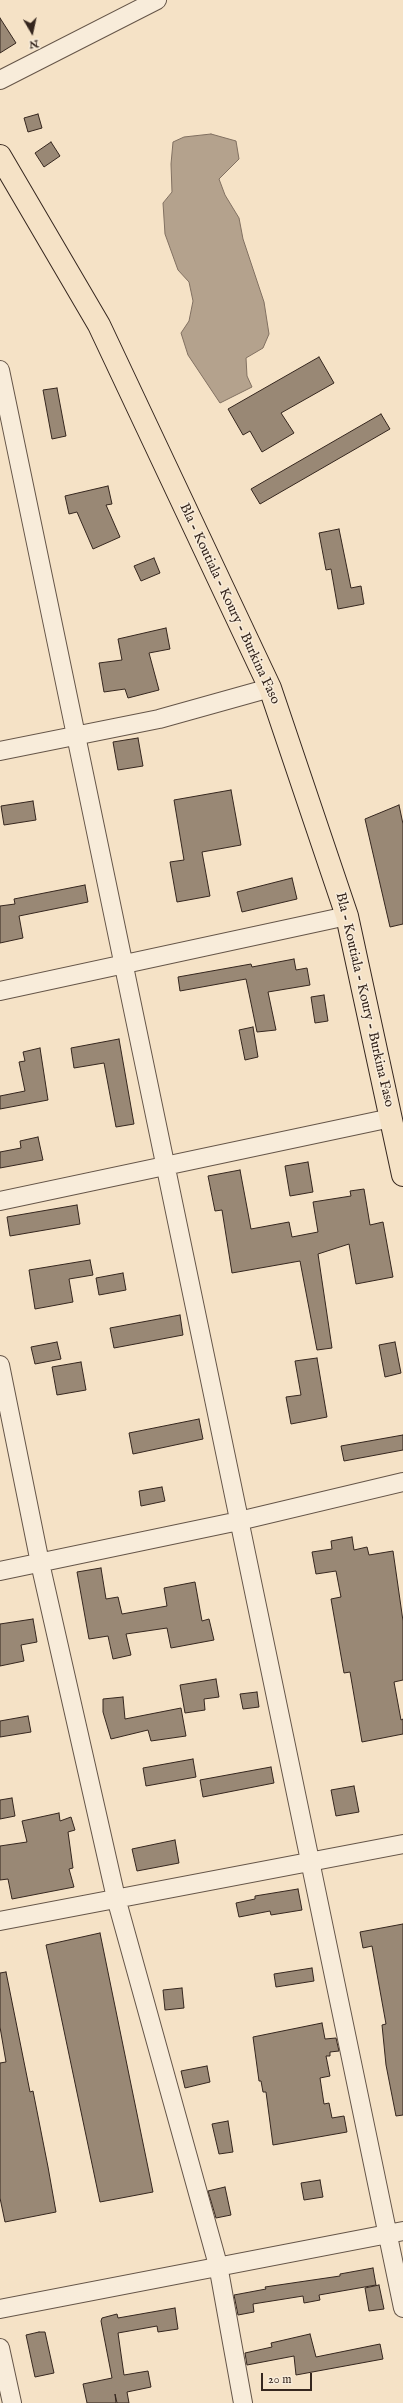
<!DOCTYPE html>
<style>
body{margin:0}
#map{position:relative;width:403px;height:2403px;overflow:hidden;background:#f5e2c6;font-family:"IM FELL English",serif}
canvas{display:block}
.north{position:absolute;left:12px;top:12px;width:40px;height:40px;-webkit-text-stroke:3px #f8ecda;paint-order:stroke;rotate:171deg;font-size:11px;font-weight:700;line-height:16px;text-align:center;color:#35261e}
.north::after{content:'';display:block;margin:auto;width:14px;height:18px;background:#35261e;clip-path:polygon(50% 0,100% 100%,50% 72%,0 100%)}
.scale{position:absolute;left:261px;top:2373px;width:51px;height:18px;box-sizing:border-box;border:2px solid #35261e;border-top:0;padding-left:5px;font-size:12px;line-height:14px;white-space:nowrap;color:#35261e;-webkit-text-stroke:3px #f8ecda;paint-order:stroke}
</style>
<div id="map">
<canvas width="403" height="2403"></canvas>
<div class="north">N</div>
<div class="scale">20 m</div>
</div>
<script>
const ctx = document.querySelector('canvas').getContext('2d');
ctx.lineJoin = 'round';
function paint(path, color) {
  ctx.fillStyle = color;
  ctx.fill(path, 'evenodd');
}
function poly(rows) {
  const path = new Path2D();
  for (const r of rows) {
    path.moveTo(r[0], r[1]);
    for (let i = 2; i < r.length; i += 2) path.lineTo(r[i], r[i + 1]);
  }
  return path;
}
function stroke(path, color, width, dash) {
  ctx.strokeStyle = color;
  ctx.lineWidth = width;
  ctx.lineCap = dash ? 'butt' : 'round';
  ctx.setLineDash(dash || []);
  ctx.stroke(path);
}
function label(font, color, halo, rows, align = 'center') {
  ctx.font = font + ' "IM FELL English",serif';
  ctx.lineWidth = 3;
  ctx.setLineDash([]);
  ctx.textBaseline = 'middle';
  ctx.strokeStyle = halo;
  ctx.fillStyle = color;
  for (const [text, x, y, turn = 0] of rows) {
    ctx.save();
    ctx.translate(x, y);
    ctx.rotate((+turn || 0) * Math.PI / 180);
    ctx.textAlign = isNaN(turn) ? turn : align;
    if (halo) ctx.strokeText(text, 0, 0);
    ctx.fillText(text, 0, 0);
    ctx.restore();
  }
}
const water = poly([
 [211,134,236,141,239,159,219,179,225,195,239,218,243,239,264,302,269,334,263,348,246,358,247,376,252,387,220,403,188,355,181,333,189,321,193,301,189,282,178,270,165,234,163,203,172,192,171,164,173,142,184,137,211,134]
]);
const building = poly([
 [0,18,16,43,0,53,0,18],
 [38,114,42,128,28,132,24,118,38,114],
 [51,142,60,156,44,167,35,153,51,142],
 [319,357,334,383,281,413,294,433,262,452,250,431,243,435,228,409,319,357],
 [57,388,66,436,52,439,43,390,57,388],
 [381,414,390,429,260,504,251,489,381,414],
 [108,486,112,504,106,505,120,537,93,549,77,512,69,514,65,496,108,486],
 [339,529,351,588,361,586,364,604,338,609,331,569,326,570,319,533,339,529],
 [154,558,160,573,141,581,134,566,154,558],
 [166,628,170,649,149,653,159,690,128,698,125,689,104,692,99,663,122,660,118,639,166,628],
 [138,738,143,766,118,770,113,742,138,738],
 [231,790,241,845,202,852,210,896,177,902,170,862,184,860,174,800,231,790],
 [33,801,36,820,4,825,1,806,33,801],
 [399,805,403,824,403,924,390,927,365,819,399,805],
 [292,878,297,899,242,912,237,892,292,878],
 [85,885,88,902,19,916,23,938,0,943,0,906,15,904,14,899,85,885],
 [294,959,296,970,307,968,310,985,268,992,276,1030,257,1032,246,979,180,991,178,977,251,964,252,967,294,959],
 [324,995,328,1021,315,1023,311,997,324,995],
 [253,1027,258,1057,245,1060,239,1030,253,1027],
 [119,1039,134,1124,116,1127,104,1063,74,1068,71,1048,119,1039],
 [40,1048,48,1100,0,1109,0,1096,25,1091,19,1062,25,1061,23,1052,40,1048],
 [38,1137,43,1160,0,1168,0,1152,21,1148,20,1141,38,1137],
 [308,1162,313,1192,290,1196,285,1166,308,1162],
 [240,1170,251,1229,289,1222,292,1237,318,1232,313,1202,351,1196,350,1191,364,1189,370,1225,383,1222,393,1277,356,1284,349,1244,318,1254,332,1348,317,1350,300,1261,232,1273,222,1210,215,1211,208,1176,240,1170],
 [77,1205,80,1224,10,1236,7,1217,77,1205],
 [90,1260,93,1275,69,1279,73,1302,35,1309,29,1270,90,1260],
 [123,1273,126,1290,99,1295,96,1278,123,1273],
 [180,1315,183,1335,114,1348,110,1328,180,1315],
 [57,1342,61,1359,35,1364,31,1347,57,1342],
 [395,1342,401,1373,385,1377,379,1345,395,1342],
 [317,1358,327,1417,291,1424,286,1397,301,1395,295,1361,317,1358],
 [81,1362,86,1390,57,1395,52,1367,81,1362],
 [199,1419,203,1439,133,1454,129,1433,199,1419],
 [403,1435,403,1450,344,1461,341,1446,403,1435],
 [162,1487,165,1501,141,1506,139,1491,162,1487],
 [352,1537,354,1550,367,1547,369,1555,393,1551,403,1621,403,1680,394,1682,401,1720,403,1719,403,1734,362,1742,350,1672,344,1673,331,1599,341,1597,336,1571,316,1574,312,1552,332,1549,331,1541,352,1537],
 [101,1568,106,1599,118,1597,122,1614,167,1606,164,1588,195,1582,202,1621,209,1619,214,1640,171,1648,167,1628,126,1634,131,1655,113,1659,108,1636,89,1639,77,1572,101,1568],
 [33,1619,37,1642,21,1645,24,1661,0,1666,0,1624,33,1619],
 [216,1679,219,1697,204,1699,205,1710,185,1713,180,1685,216,1679],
 [257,1692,259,1707,243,1709,240,1694,257,1692],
 [123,1697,125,1719,181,1708,186,1736,151,1741,148,1730,111,1739,103,1712,103,1699,123,1697],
 [28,1716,31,1732,0,1737,0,1721,28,1716],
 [193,1759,196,1777,146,1786,143,1768,193,1759],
 [271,1767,274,1783,203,1797,200,1780,271,1767],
 [354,1786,359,1812,336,1816,331,1790,354,1786],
 [12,1798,15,1816,0,1819,0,1800,12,1798],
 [59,1813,60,1821,71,1817,75,1830,68,1832,73,1868,69,1869,74,1887,12,1899,8,1879,0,1880,0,1846,27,1842,22,1821,59,1813],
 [175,1840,179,1863,137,1871,132,1849,175,1840],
 [298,1889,302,1910,271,1915,270,1911,239,1917,236,1903,255,1899,255,1896,298,1889],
 [403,1924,403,2115,396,2116,386,2065,382,2025,386,2024,372,1946,363,1948,360,1932,403,1924],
 [100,1933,153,2192,100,2202,46,1945,100,1933],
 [312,1968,314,1981,276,1987,274,1974,312,1968],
 [6,1972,30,2092,33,2091,48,2167,56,2212,5,2222,0,2198,0,2063,6,2062,0,2027,0,1973,6,1972],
 [182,1988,184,2008,165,2010,163,1990,182,1988],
 [322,2023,325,2039,336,2038,339,2051,330,2052,330,2056,326,2056,330,2076,320,2078,324,2104,329,2103,332,2118,344,2116,347,2132,273,2145,266,2092,263,2092,261,2081,259,2081,253,2037,322,2023],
 [207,2066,210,2082,185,2088,181,2071,207,2066],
 [228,2121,233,2152,219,2154,212,2124,228,2121],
 [320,2180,323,2197,304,2200,301,2183,320,2180],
 [225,2187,231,2215,216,2218,208,2191,225,2187],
 [373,2268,376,2285,319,2295,320,2300,304,2303,303,2296,253,2304,254,2312,238,2315,234,2295,266,2289,265,2287,340,2276,340,2274,373,2268],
 [379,2285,384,2309,369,2311,365,2288,379,2285],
 [175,2308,178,2329,158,2332,157,2326,118,2333,124,2375,148,2371,151,2387,127,2392,129,2403,117,2403,115,2394,116,2403,87,2403,83,2384,112,2378,101,2321,102,2318,117,2314,118,2318,175,2308],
 [39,2332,45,2332,54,2373,35,2377,26,2335,39,2332],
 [310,2334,316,2357,380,2344,383,2359,296,2375,294,2356,247,2365,245,2353,272,2347,271,2343,310,2334]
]);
const street = poly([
 [0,80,157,0],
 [0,370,403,2308],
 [0,751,159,719,270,688],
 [0,991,347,916],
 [0,1201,391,1118],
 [0,1365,40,1563,116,1898,218,2265,243,2403],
 [0,1571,239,1521,403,1482],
 [0,1921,403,1844],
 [0,2309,403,2231],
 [0,2348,12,2403]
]);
const primary = poly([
 [0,156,99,325,270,688,347,916,403,1175]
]);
const streetNames = [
 ["Bla - Koutiala - Koury - Burkina Faso",229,604,65],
 ["Bla - Koutiala - Koury - Burkina Faso",364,1000,77]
];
paint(water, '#b4a28d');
stroke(water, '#817061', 1);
paint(building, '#998875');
stroke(building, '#35261e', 1);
stroke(street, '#655548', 20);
stroke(primary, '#35261e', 24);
stroke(street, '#f8ecda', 18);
stroke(primary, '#f5e2c6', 22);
label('14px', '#35261e', '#f8ecda', streetNames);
</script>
